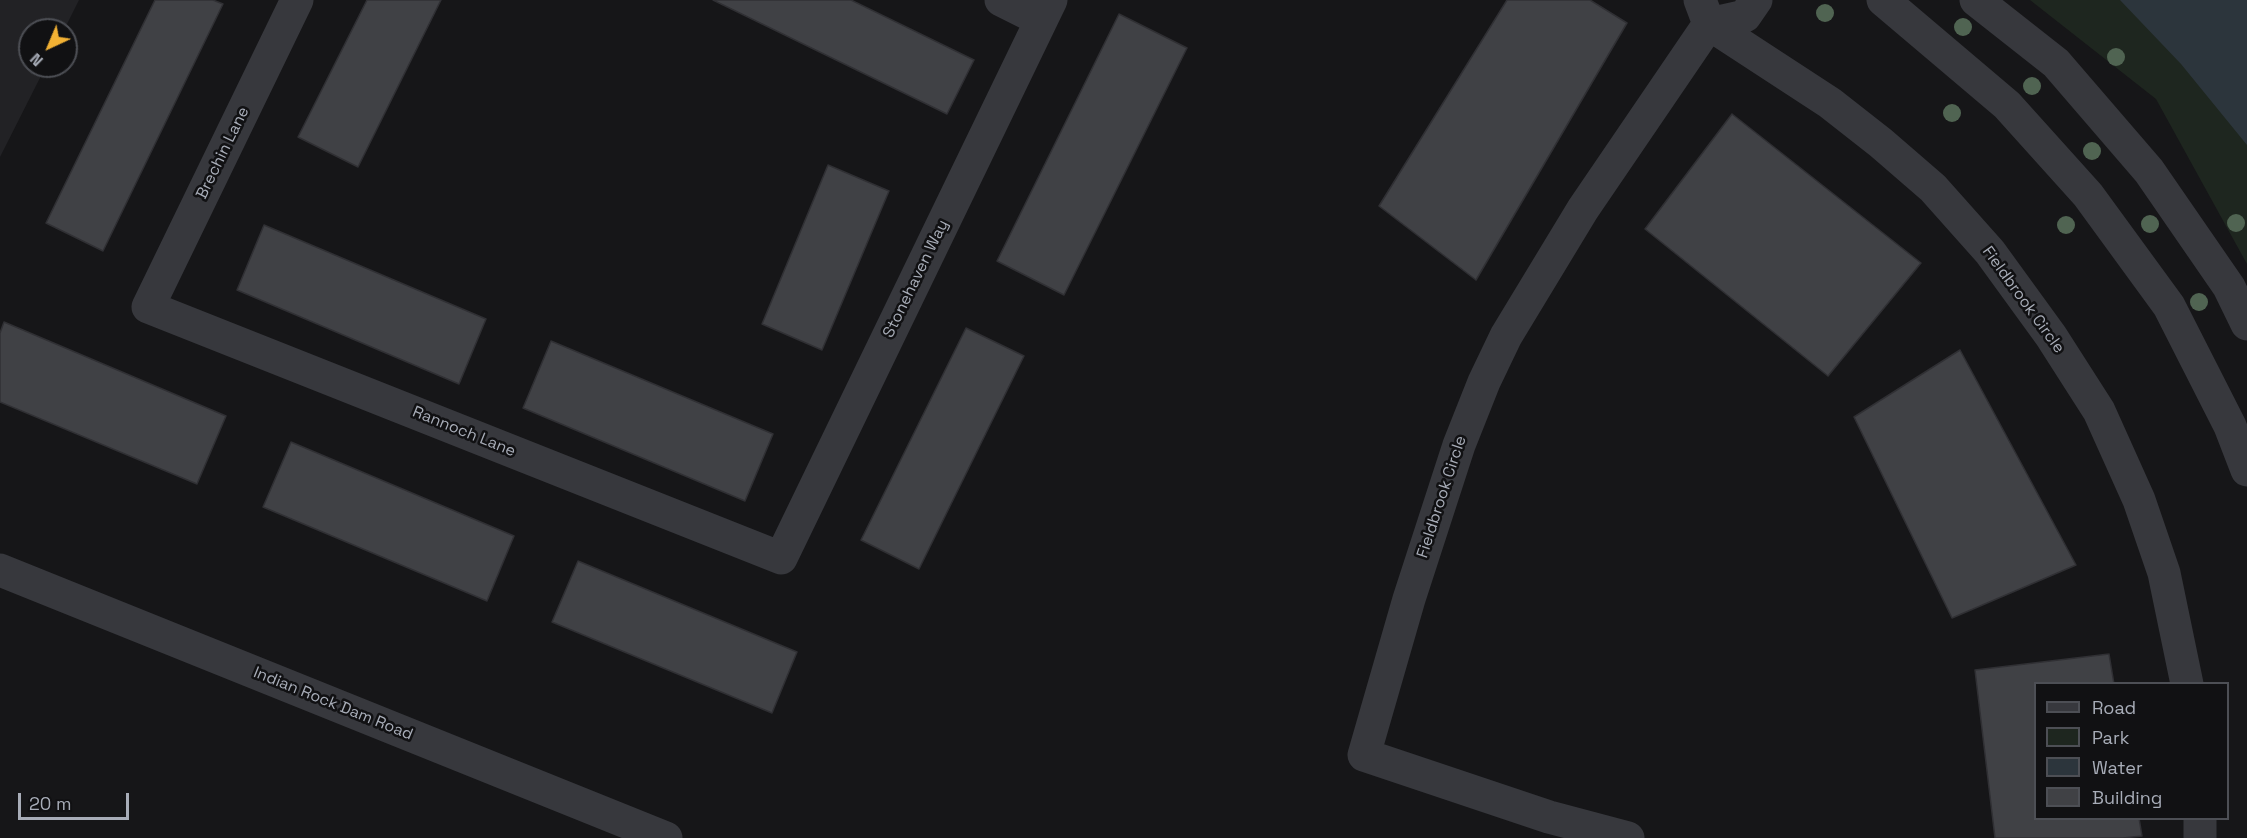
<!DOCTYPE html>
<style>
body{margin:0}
#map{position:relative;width:2247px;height:838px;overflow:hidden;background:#161618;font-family:"Space Grotesk",sans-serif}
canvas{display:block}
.legend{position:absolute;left:2034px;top:682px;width:195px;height:138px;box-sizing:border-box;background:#111113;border:2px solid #4d4f55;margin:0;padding:8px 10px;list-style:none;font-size:18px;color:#a8adb8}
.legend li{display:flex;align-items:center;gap:12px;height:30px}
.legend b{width:30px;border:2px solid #4d4f55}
.north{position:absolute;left:18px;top:18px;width:60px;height:60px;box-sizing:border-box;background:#111113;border:2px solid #4d4f55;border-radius:50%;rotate:224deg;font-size:16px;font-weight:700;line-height:24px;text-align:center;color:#a8adb8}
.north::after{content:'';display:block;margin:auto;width:21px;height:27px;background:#f2b134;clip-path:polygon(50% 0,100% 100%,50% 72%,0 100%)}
.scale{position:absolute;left:18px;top:793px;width:111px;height:27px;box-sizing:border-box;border:3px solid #a8adb8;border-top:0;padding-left:8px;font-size:18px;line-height:21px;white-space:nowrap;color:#a8adb8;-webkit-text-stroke:4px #111113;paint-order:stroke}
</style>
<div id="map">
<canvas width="2247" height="838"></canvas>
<ul class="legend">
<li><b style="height:8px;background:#37383d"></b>Road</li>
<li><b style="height:16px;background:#1e261f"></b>Park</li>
<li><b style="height:16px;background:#2c353c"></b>Water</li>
<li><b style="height:16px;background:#404145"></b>Building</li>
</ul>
<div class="north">N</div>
<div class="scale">20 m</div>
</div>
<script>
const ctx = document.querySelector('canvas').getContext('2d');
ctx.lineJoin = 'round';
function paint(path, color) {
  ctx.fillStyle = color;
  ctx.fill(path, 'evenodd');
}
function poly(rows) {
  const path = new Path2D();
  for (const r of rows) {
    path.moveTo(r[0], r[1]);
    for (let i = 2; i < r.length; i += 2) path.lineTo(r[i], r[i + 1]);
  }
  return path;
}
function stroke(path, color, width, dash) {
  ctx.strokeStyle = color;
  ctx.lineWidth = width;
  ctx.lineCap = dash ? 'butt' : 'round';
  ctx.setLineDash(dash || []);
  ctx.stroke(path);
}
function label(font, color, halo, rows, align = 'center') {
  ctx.font = font + ' "Space Grotesk",sans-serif';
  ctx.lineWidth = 5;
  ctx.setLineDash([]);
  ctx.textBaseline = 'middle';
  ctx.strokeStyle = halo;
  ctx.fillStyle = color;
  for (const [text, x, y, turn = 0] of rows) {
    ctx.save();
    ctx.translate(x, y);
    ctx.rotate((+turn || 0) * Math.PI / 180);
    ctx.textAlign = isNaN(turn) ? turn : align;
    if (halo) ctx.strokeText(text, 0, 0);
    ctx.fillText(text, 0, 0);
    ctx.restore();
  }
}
const built = poly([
 [0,0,79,0,64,30,30,30,30,66,46,66,0,157]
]);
const green = poly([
 [2030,0,2247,0,2247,264,2156,99]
]);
const water = poly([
 [2120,0,2247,0,2247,145,2181,64]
]);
const building = poly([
 [155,0,213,0,223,4,103,251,46,223,155,0],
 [367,0,441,0,358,167,298,137,367,0],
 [713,0,851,0,974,60,947,114,713,0],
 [1507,0,1590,0,1627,23,1476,280,1379,206,1507,0],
 [1119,14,1187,48,1064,295,997,261,1119,14],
 [1732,114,1921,263,1828,376,1645,229,1732,114],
 [828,165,889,191,822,350,762,324,828,165],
 [264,225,486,319,459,384,237,290,264,225],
 [4,322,226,416,197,484,0,402,0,333,4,322],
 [966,328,1024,356,919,569,861,540,966,328],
 [551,341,773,434,745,501,523,408,551,341],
 [1960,350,2076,565,1952,618,1854,417,1960,350],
 [291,442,514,536,487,601,263,507,291,442],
 [578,561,797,652,772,713,552,622,578,561],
 [2109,654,2114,684,2036,684,2036,818,2139,818,2142,836,2123,838,1995,838,1975,670,2109,654]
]);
const minor = poly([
 [297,0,148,307,781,558,1051,0],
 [1001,0,1041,20],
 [1700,0,1709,24,1830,103,1881,143,1933,188,1990,252,2051,336,2099,411,2139,500,2164,573,2187,684],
 [1883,0,2007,105,2088,195,2169,306,2230,426,2247,470],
 [1976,0,2056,63,2149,171,2229,287,2247,324],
 [0,570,666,838],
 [1628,838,1549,817,1364,755,1409,599,1459,445,1484,382,1506,336,1583,209,1709,24,1745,16,1756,0],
 [2200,838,2200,818]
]);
const trees = [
 [1825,13],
 [1963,27],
 [2116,57],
 [2032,86],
 [1952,113],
 [2092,151],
 [2236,223],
 [2150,224],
 [2066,225],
 [2199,302]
];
const streetNames = [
 ["Brechin Lane",223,153,-64],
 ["Stonehaven Way",916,279,-64],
 ["Fieldbrook Circle",2023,300,54],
 ["Rannoch Lane",464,432,22],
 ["Fieldbrook Circle",1442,497,-72],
 ["Indian Rock Dam Road",333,704,22]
];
paint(built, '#222225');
paint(green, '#1e261f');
paint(water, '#2c353c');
paint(building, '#404145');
stroke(building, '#303034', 1.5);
stroke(minor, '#37383d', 33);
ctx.fillStyle = '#506452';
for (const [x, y] of trees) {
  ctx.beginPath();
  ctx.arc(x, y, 9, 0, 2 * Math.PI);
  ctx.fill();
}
label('16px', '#a8adb8', '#111113', streetNames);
</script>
